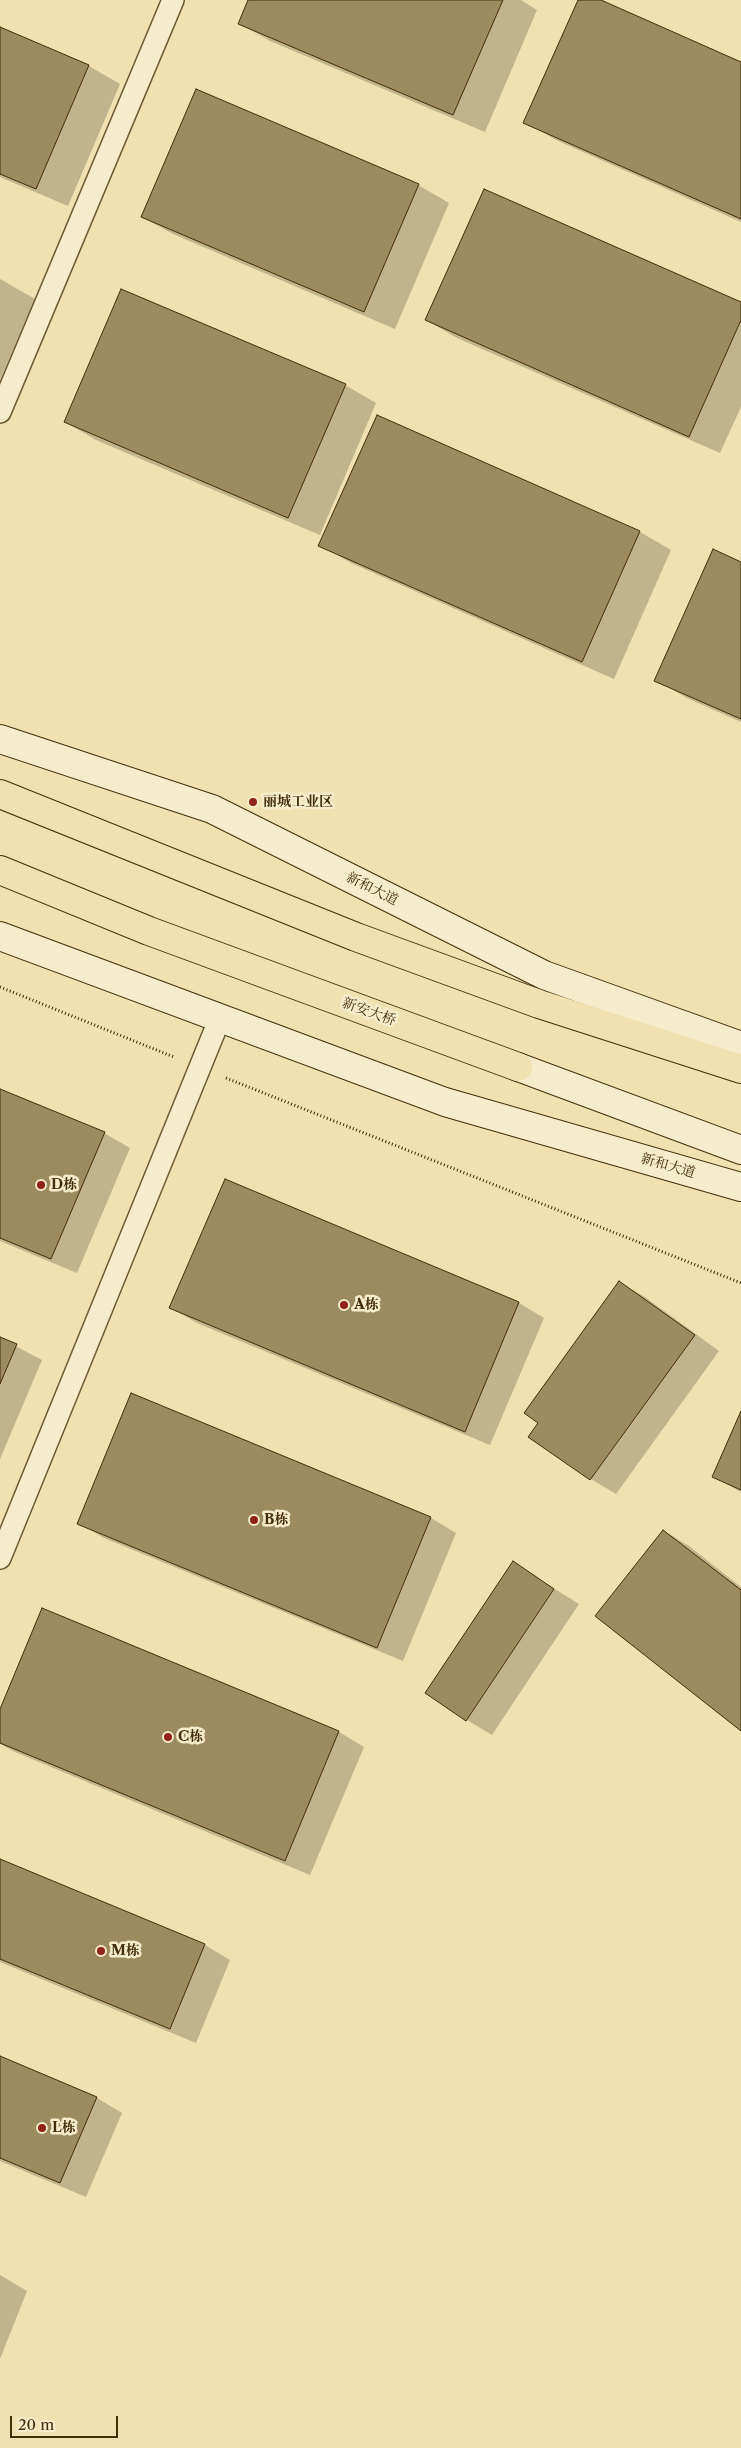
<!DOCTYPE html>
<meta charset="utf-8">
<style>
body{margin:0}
#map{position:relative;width:741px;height:2448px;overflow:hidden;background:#efe1b0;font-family:"Libre Caslon Text",serif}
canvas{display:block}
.scale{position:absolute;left:10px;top:2416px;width:108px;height:22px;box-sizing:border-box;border:2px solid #442d09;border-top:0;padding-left:6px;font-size:15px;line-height:18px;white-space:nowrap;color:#442d09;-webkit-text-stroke:4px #f5eccc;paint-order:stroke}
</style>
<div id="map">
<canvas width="741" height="2448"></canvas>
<div class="scale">20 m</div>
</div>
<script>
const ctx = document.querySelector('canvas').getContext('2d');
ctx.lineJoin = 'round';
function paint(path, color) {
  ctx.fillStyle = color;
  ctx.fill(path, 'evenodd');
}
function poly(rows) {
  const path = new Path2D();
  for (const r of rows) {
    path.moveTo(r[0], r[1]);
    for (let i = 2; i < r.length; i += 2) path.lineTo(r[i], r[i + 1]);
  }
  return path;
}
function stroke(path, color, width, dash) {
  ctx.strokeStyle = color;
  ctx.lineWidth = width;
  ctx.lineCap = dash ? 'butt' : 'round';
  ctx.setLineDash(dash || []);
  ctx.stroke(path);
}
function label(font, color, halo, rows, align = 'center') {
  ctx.font = font + ' "Libre Caslon Text","Noto Serif SC",serif';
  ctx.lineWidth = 5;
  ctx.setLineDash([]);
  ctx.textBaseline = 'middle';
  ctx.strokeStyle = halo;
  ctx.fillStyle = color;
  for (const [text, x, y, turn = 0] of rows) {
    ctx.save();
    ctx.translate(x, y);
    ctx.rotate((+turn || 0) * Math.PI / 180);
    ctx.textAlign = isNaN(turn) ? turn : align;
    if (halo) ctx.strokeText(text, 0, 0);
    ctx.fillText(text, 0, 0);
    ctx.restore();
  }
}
const shadow = poly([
 [249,0,521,0,537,10,485,132,270,41,239,23],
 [579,0,598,0,741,63,741,222,556,140,525,122],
 [0,28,89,66,120,84,68,206,0,177],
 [418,185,449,203,395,329,173,234,142,217],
 [0,279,35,299,0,380],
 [741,304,741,407,720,453,457,338,426,320],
 [345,385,376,403,320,535,96,440,65,422],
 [377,416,640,532,671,550,614,679,351,563,320,545],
 [741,563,741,722,687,698,656,680],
 [0,1090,104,1133,130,1148,77,1273,0,1241],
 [225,1181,519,1303,544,1318,490,1445,197,1323,171,1308],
 [620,1283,645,1297,719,1351,616,1494,591,1479,530,1436],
 [0,1338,42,1360,0,1459],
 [132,1395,431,1518,456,1533,403,1661,104,1538,79,1523],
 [741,1414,741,1492,714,1477],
 [664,1531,689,1546,741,1587,741,1729],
 [513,1563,579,1604,492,1735,467,1720],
 [42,1610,339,1732,364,1747,310,1875,15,1752,0,1744,0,1712],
 [0,1861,205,1945,230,1960,196,2043,0,1962],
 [0,2058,97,2098,122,2113,86,2197,0,2161],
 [0,2275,27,2291,0,2359]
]);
const building = poly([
 [248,0,503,0,453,115,238,24,248,0],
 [578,0,601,0,741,62,741,219,523,123,578,0],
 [0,27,89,65,36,189,0,174,0,27],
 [196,89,419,184,364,312,141,217,196,89],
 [484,189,741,302,741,320,689,437,425,320,484,189],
 [121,289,346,384,288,518,64,422,121,289],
 [377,415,640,531,582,662,318,546,377,415],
 [713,549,741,562,741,719,654,681,713,549],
 [0,1089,105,1132,51,1259,0,1238,0,1089],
 [225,1179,519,1302,465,1432,169,1308,225,1179],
 [619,1281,695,1335,590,1480,528,1437,538,1423,524,1413,619,1281],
 [0,1337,17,1344,0,1384,0,1337],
 [131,1393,431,1517,377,1648,77,1524,131,1393],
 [741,1411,741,1490,712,1477,741,1411],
 [663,1530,741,1590,741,1731,595,1616,663,1530],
 [513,1561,554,1589,466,1721,425,1693,513,1561],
 [42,1608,339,1731,285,1861,0,1743,0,1709,42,1608],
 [0,1859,205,1944,170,2029,0,1959,0,1859],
 [0,2056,97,2097,60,2183,0,2158,0,2056]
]);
const path = poly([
 [0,987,174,1057],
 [226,1078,741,1283]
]);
const service = poly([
 [0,412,173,0],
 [0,1558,220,1018]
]);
const secondary = poly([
 [0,739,212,809,544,975,741,1046],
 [0,936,445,1102,741,1187],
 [518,1067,741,1150]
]);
const primary = poly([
 [0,794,356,937,539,1004,741,1069],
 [0,870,149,931,518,1067]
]);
const markers = [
 [253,802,5,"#8f2418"],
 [41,1185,5,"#8f2418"],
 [344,1305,5,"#8f2418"],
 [254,1520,5,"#8f2418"],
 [168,1737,5,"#8f2418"],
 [101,1951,5,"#8f2418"],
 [42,2128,5,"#8f2418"]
];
const poiNames = [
 ["丽城工业区",263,802],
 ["D栋",51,1185],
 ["A栋",354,1305],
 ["B栋",264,1520],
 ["C栋",178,1737],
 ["M栋",111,1951],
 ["L栋",52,2128]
];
const streetNames = [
 ["新和大道",372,889,27],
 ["新安大桥",369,1012,20],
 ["新和大道",668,1166,16]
];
paint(shadow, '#0003');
paint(building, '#9d8b60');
stroke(building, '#442d09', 1);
stroke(service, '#6f5a33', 24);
stroke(secondary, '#442d09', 30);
stroke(primary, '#442d09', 30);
stroke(path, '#442d09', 3, [1, 2.5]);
stroke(service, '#f5eccc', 21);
stroke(secondary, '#f5eccc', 28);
stroke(primary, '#efe1b0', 28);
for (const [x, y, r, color] of markers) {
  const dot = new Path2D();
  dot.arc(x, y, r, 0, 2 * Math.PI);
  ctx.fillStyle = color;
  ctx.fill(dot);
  stroke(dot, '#f5eccc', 2);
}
label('bold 14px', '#442d09', '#f5eccc', poiNames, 'left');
label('14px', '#442d09', '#f5eccc', streetNames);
</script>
